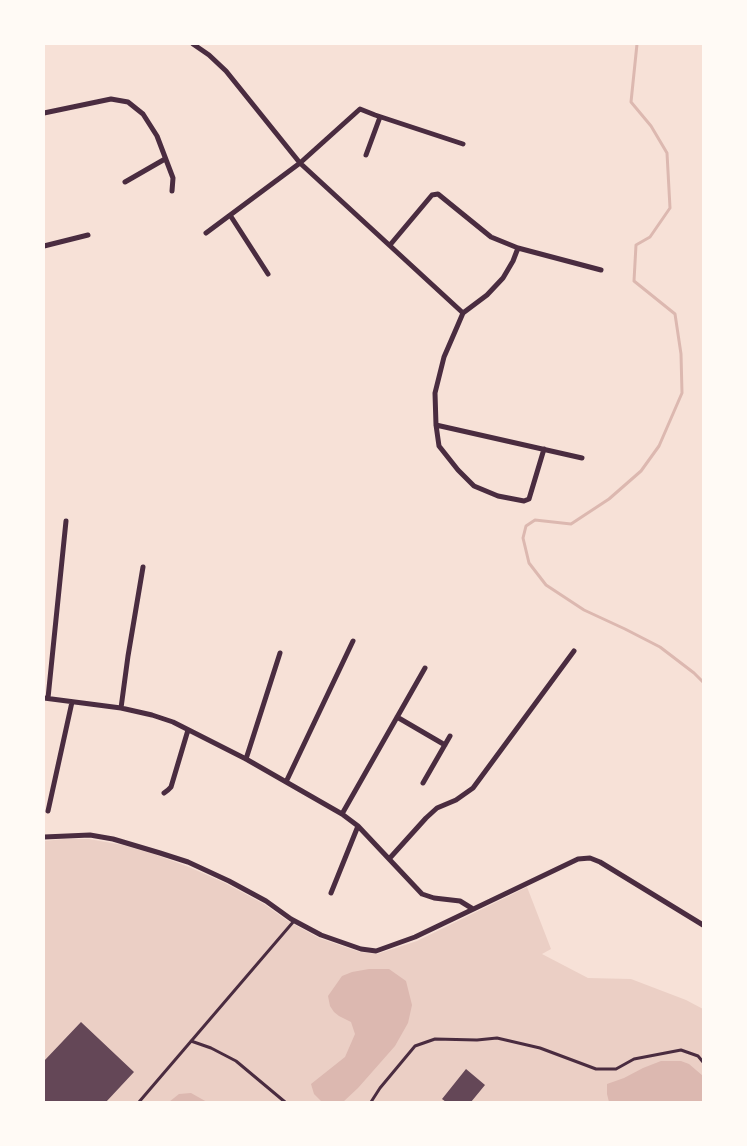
<!DOCTYPE html>
<style>
body{margin:0}
#map{position:relative;width:747px;height:1146px;overflow:hidden;background:#f7e1d7;font-family:Georgia,serif}
canvas{display:block}
.frame{position:absolute;inset:0;border:45px solid #fffaf5;pointer-events:none}
</style>
<div id="map">
<canvas width="747" height="1146"></canvas>
<div class="frame"></div>
</div>
<script>
const ctx = document.querySelector('canvas').getContext('2d');
ctx.lineJoin = 'round';
function paint(path, color) {
  ctx.fillStyle = color;
  ctx.fill(path, 'evenodd');
}
function poly(rows) {
  const path = new Path2D();
  for (const r of rows) {
    path.moveTo(r[0], r[1]);
    for (let i = 2; i < r.length; i += 2) path.lineTo(r[i], r[i + 1]);
  }
  return path;
}
function stroke(path, color, width, dash) {
  ctx.strokeStyle = color;
  ctx.lineWidth = width;
  ctx.lineCap = dash ? 'butt' : 'round';
  ctx.setLineDash(dash || []);
  ctx.stroke(path);
}
const green = poly([
 [64,839,89,839,123,845,154,854,189,867,225,883,264,904,288,921,319,938,360,952,377,954,417,941,527,887,551,949,542,954,588,978,631,979,686,1000,703,1009,703,1102,44,1102,44,841]
]);
const water = poly([
 [369,969,389,969,406,981,412,1005,408,1023,395,1046,358,1088,343,1102,322,1102,314,1094,311,1084,345,1057,355,1034,351,1022,339,1016,334,1012,330,1006,328,996,342,976,352,972],
 [661,1061,681,1061,689,1064,703,1076,703,1102,609,1102,607,1094,607,1084,624,1078,643,1068],
 [191,1093,207,1102,169,1102,179,1094]
]);
const stream = poly([
 [637,44,631,102,651,126,667,153,670,208,650,237,636,245,634,281,675,314,681,354,682,393,659,446,641,471,609,499,571,524,535,520,526,526,523,538,529,563,546,585,584,610,625,629,660,647,694,673,703,682]
]);
const building = poly([
 [81,1022,134,1072,106,1102,44,1102,44,1061],
 [466,1069,485,1085,471,1102,446,1102,442,1099]
]);
const service = poly([
 [191,1041,211,1048,236,1061,285,1102],
 [139,1102,294,921],
 [371,1102,380,1088,415,1046,435,1039,477,1040,497,1038,540,1048,596,1069,616,1069,634,1059,681,1050,698,1056,703,1062]
]);
const minor = poly([
 [193,44,209,55,226,71,300,163,463,313],
 [44,113,111,99,128,102,143,114,157,136,173,178,172,191],
 [366,155,380,117],
 [125,182,165,159],
 [230,215,268,274],
 [206,233,300,163,360,109,375,115,463,144],
 [390,245,432,195,438,194,491,237,518,248,601,270],
 [44,246,88,235],
 [518,248,513,261,503,278,487,295,463,313,457,327,444,357,435,393,436,425,439,446,458,470,474,486,498,496,524,501,529,499,544,449],
 [436,425,582,458],
 [44,698,121,708,152,715,173,722,246,759,342,814,358,826,422,894,434,898,460,901,473,909],
 [48,698,66,521],
 [121,708,128,656,143,567],
 [397,717,445,745],
 [246,759,280,653],
 [286,782,353,641],
 [423,783,450,736],
 [164,793,168,790,171,787,188,730],
 [48,811,72,702],
 [342,814,425,668],
 [44,837,90,835,113,839,160,853,188,862,229,881,266,901,291,919,321,935,361,949,376,951,415,937,578,859,590,858,600,862,703,925],
 [389,859,426,818,437,808,456,800,473,788,574,651],
 [331,893,358,826]
]);
paint(green, '#ebcfc5');
paint(water, '#dcb8b0');
stroke(stream, '#dcb8b0', 3);
paint(building, '#644757');
stroke(service, '#4a2c40', 3);
stroke(minor, '#4a2c40', 5);
</script>
